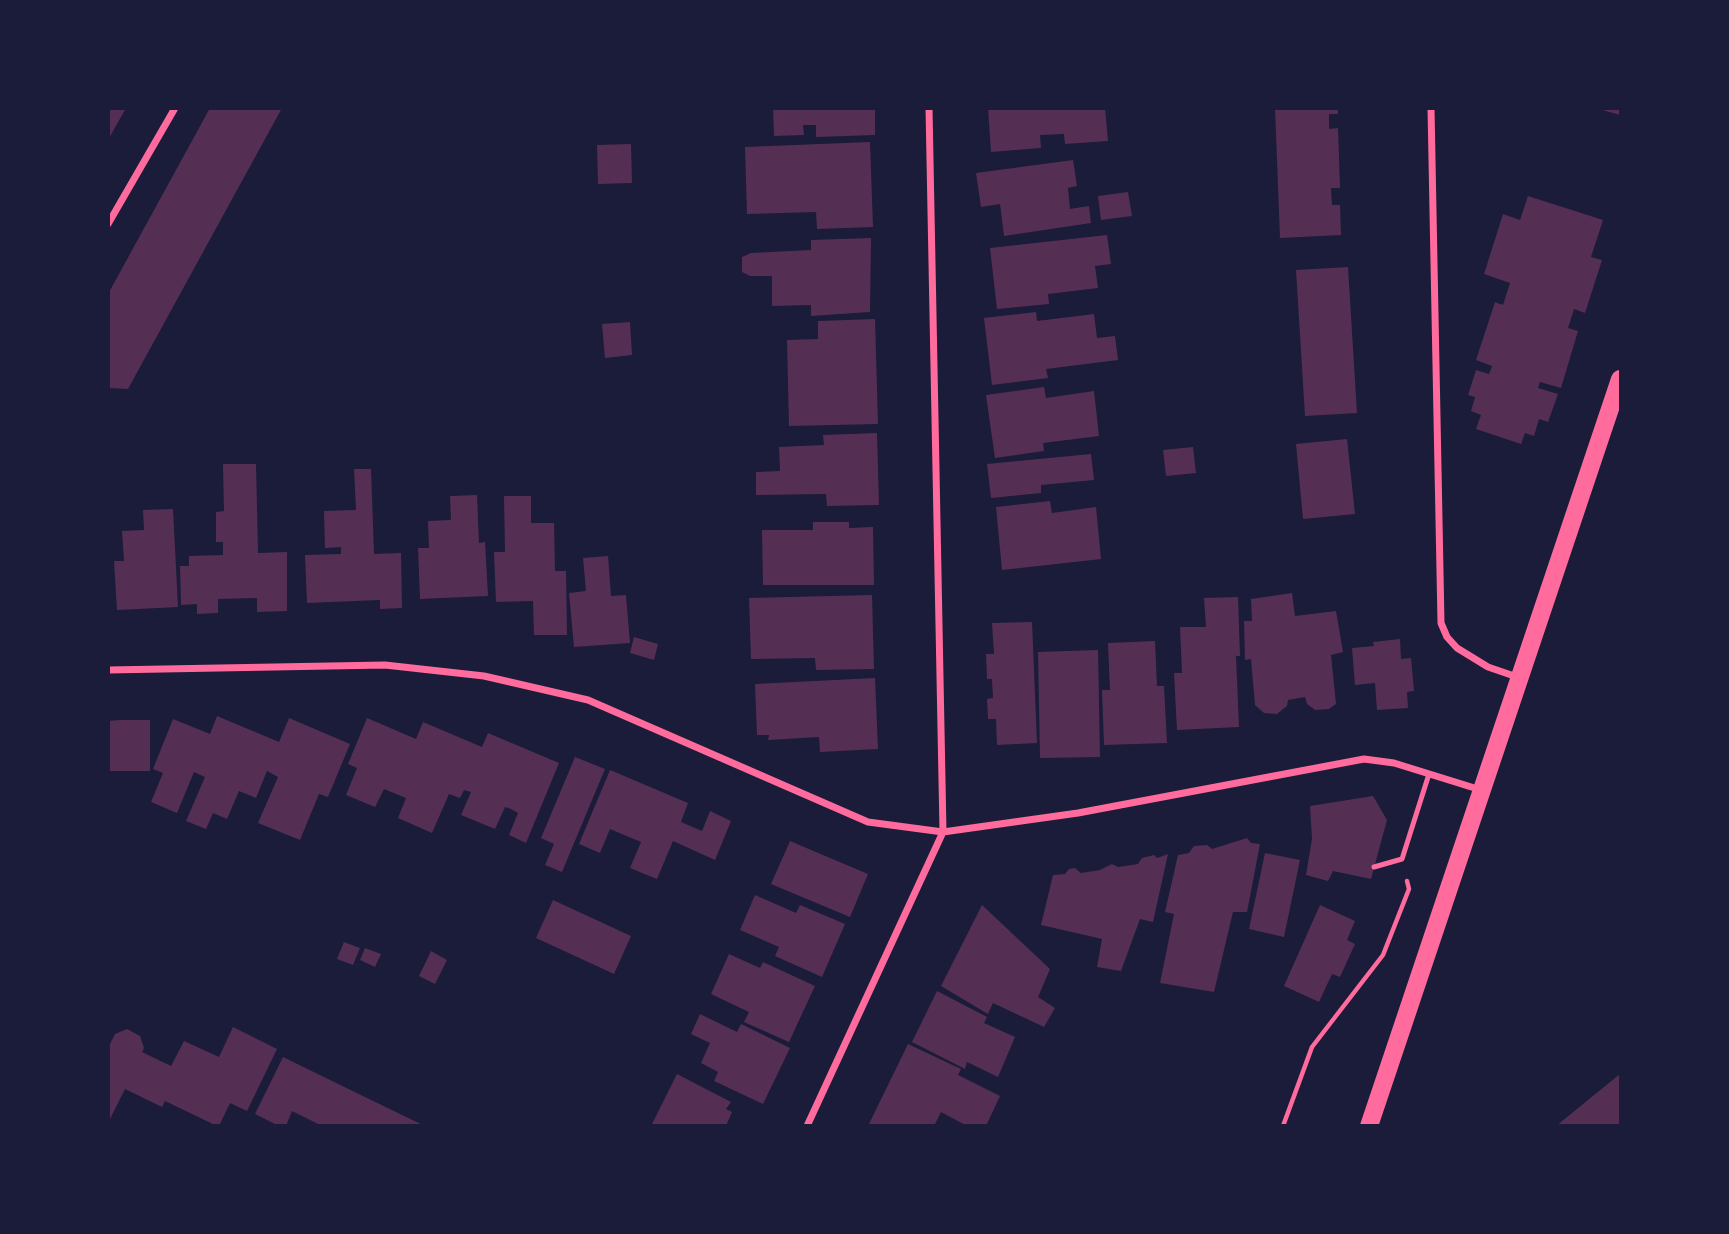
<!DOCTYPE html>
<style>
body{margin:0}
#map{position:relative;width:1729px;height:1234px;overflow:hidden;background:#1b1b3a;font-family:Ubuntu,sans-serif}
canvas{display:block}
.frame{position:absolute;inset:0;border:110px solid #1b1b3a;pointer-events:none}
</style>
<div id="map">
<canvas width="1729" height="1234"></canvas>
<div class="frame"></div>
</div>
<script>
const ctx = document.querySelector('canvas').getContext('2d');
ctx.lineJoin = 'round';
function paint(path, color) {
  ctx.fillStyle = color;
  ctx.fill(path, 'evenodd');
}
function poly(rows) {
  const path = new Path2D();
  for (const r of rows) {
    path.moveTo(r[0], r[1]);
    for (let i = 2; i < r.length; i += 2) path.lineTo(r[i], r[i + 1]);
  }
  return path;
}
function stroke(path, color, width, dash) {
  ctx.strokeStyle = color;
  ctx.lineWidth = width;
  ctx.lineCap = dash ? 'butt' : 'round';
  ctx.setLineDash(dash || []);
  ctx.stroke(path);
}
const building = poly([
 [108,108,126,108,108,140],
 [210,108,282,108,128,389,108,388,108,294],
 [773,108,875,108,875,135,816,137,816,125,803,125,804,135,774,136],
 [988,108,1105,108,1108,141,1065,144,1064,134,1040,135,1041,148,991,152],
 [1275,108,1338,108,1338,114,1329,114,1329,129,1338,128,1340,188,1331,188,1332,205,1340,205,1341,235,1280,238],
 [1599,108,1620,108,1620,115,1599,109],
 [870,142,873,227,817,229,816,212,747,214,745,147],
 [631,144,632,183,598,184,597,145],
 [1073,160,1077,186,1068,188,1070,209,1089,206,1091,223,1004,236,1000,204,981,207,976,173],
 [1128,192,1132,216,1101,220,1098,196],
 [1528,196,1603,220,1591,257,1602,260,1585,313,1574,309,1568,328,1578,331,1561,388,1540,382,1538,388,1558,394,1548,422,1539,419,1534,436,1525,433,1521,444,1476,429,1481,415,1471,411,1475,397,1468,395,1476,370,1489,374,1492,366,1476,360,1495,302,1503,305,1510,283,1484,274,1503,214,1520,220],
 [1107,235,1111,264,1095,266,1098,288,1048,294,1049,304,997,309,990,248],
 [871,238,870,312,811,316,811,305,772,306,772,276,750,276,742,272,742,257,751,253,811,250,811,240],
 [1348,267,1357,413,1305,416,1296,270],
 [1036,312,1037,321,1094,314,1097,338,1115,336,1118,360,1046,369,1048,378,992,385,984,318],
 [875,319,878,424,789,426,787,340,818,339,818,321],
 [630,322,632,355,605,358,602,324],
 [1044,387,1046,398,1094,391,1099,436,1043,443,1044,451,995,458,986,395],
 [877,433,879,505,827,506,826,494,756,495,756,472,780,471,779,447,824,445,823,435],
 [1347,439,1355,514,1303,519,1296,444],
 [1193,447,1196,473,1166,476,1163,450],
 [1091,454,1094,480,1041,485,1041,493,991,498,987,464],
 [223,464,256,464,258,553,287,552,287,611,257,612,257,598,218,599,218,613,197,614,197,604,181,605,180,566,189,566,189,556,223,555,223,542,216,542,216,512,224,511],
 [354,469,371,469,374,554,401,553,402,608,380,609,380,600,307,603,305,555,341,554,341,547,325,548,324,511,356,510],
 [477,495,479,543,485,542,488,596,420,599,418,548,429,548,428,521,451,520,450,496],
 [504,496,531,496,531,523,554,523,555,571,566,571,567,635,534,635,533,601,496,602,494,552,505,552],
 [1050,501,1052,513,1096,507,1101,559,1002,570,996,507],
 [173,509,178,607,117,610,114,561,124,561,122,531,144,530,143,510],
 [813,522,849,522,849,528,873,527,874,585,763,585,762,530,813,530],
 [608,556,611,596,626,595,630,643,574,647,569,593,586,591,583,558],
 [1292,593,1295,616,1336,611,1343,652,1331,655,1336,704,1329,709,1315,710,1307,704,1305,697,1288,700,1287,706,1277,714,1264,713,1255,705,1251,659,1245,660,1244,621,1252,621,1251,599],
 [872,595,874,669,816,670,815,658,751,659,749,598],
 [1238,597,1240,656,1236,656,1239,727,1177,730,1174,673,1182,673,1180,627,1206,627,1204,598],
 [1032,622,1037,743,997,745,996,719,988,719,987,699,993,698,992,679,987,679,986,654,994,654,992,623],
 [634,637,658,644,654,660,630,653],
 [1400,639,1401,659,1411,658,1414,691,1407,692,1408,708,1377,710,1375,683,1355,685,1352,648,1374,646,1373,642],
 [1155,641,1157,686,1164,686,1167,743,1104,745,1102,690,1110,690,1108,643],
 [1098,650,1100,757,1040,758,1038,652],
 [875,678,878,749,820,752,819,737,768,740,769,735,757,735,755,684],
 [217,716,279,742,289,718,350,744,328,797,319,794,300,840,258,823,278,777,267,771,256,798,239,791,227,819,213,813,206,829,186,821,205,777,194,772,177,813,151,802,163,773,153,769,173,719,210,734],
 [367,718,416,739,423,722,482,747,488,733,559,763,526,843,509,835,518,813,511,809,505,807,495,829,461,815,471,792,464,790,460,798,449,794,432,833,398,818,406,798,384,789,375,807,346,795,357,768,348,764],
 [120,720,150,720,150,771,108,771,108,721],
 [575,757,605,769,562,872,545,865,554,844,541,838],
 [610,770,688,803,681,822,702,831,710,811,731,821,715,860,673,841,657,879,630,868,641,842,610,829,600,853,579,844],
 [1373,796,1387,820,1371,879,1333,871,1328,881,1306,875,1312,839,1310,806],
 [1247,838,1251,843,1260,844,1247,912,1233,912,1214,992,1160,983,1174,914,1165,912,1178,855,1189,853,1194,846,1207,845,1212,849],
 [790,841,868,874,850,917,771,884],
 [1265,853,1300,860,1284,937,1249,929],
 [1168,854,1153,922,1140,919,1121,971,1097,967,1102,939,1041,925,1053,875,1065,874,1069,869,1075,868,1081,873,1100,870,1112,864,1118,867,1138,864,1142,858,1154,855,1157,858],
 [755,895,796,913,800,905,845,924,822,977,775,956,779,947,740,930],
 [553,900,631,936,614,974,536,938],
 [982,905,1050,969,1038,997,1055,1008,1044,1027,993,1003,988,1014,941,986],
 [1320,905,1355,921,1347,940,1355,944,1340,977,1332,974,1319,1002,1284,986],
 [344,942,360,948,353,965,337,959],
 [365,948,381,954,375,967,360,960],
 [431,951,447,960,435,984,419,976],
 [729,954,760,968,763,962,815,986,789,1042,744,1022,749,1012,711,994],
 [937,991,987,1017,984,1023,1015,1037,998,1077,967,1062,965,1069,912,1042],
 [700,1014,737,1032,741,1024,790,1048,763,1104,714,1081,718,1072,701,1063,710,1043,691,1034],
 [233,1027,277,1049,247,1111,230,1103,219,1126,217,1126,165,1101,162,1107,125,1089,108,1123,108,1048,115,1034,127,1029,140,1036,144,1048,142,1052,171,1066,184,1041,219,1057],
 [908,1044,961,1069,958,1075,1000,1096,986,1126,967,1126,941,1112,934,1126,868,1126],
 [283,1057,367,1098,425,1126,322,1126,292,1111,286,1126,279,1126,255,1114],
 [677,1074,731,1102,726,1109,732,1112,726,1126,651,1126],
 [1620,1074,1620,1126,1556,1126]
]);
const path = poly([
 [1283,1126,1312,1047,1383,955,1409,889,1407,881]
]);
const service = poly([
 [1374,867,1402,859,1429,774]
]);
const minor = poly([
 [1431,108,1441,623,1447,637,1457,648,1488,667,1520,678],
 [108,224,175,108],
 [108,670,385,665,484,676,588,700,868,822,943,832,1078,813,1364,759,1394,763,1481,790],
 [807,1126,943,832,929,108]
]);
const primary = poly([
 [1369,1126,1620,379]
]);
paint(building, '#542f53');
stroke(path, '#ff6b9d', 4.5);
stroke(service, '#ff6b9d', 5);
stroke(minor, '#ff6b9d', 7);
stroke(primary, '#ff6b9d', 18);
</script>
